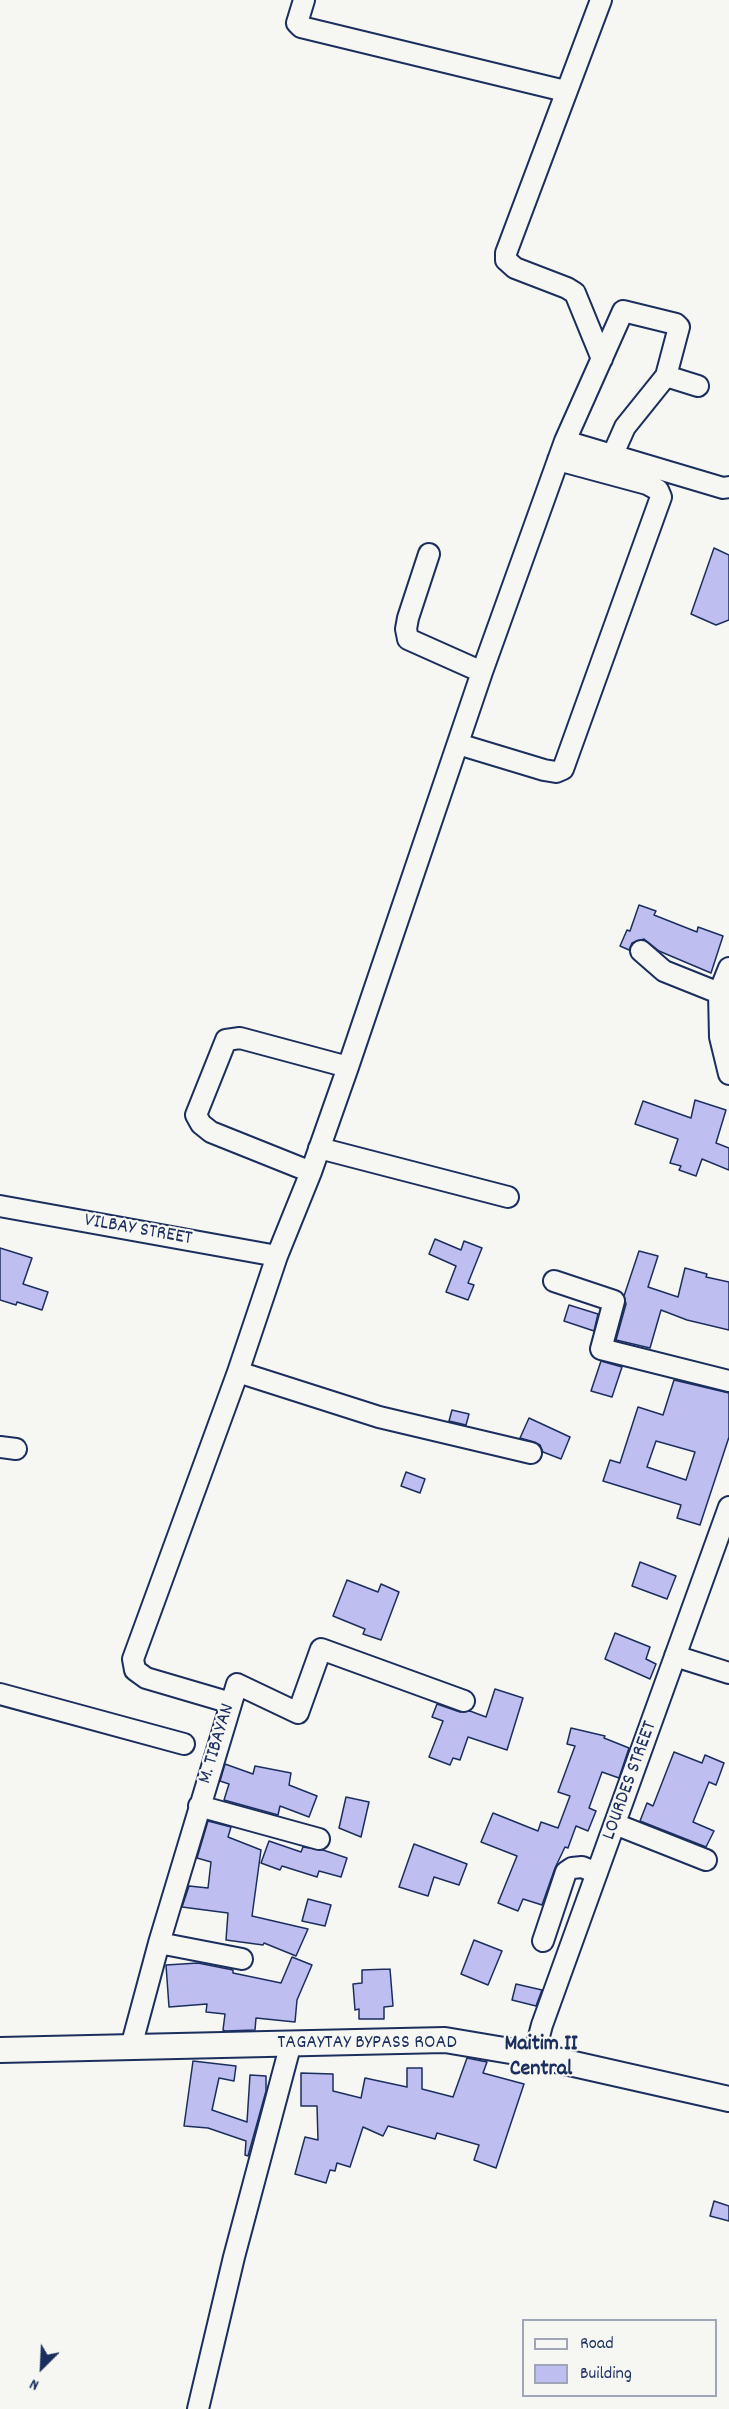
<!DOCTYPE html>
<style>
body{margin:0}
#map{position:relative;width:729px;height:2409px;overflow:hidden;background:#f6f6f2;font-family:Dekko,sans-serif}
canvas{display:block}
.legend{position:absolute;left:522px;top:2319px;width:195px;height:78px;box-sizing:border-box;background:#f6f6f2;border:2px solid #9ea6b7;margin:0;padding:8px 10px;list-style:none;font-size:18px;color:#1b2f5e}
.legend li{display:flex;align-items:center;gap:12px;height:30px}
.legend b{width:30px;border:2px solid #9ea6b7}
.north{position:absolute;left:12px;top:2337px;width:60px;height:60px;-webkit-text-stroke:4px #f6f6f2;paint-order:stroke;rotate:204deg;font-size:16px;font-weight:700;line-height:24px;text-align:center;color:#1b2f5e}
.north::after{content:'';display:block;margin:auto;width:21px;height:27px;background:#1b2f5e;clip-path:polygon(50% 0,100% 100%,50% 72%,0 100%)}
</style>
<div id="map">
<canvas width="729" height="2409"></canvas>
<ul class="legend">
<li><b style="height:8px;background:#f6f6f2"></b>Road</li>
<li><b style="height:16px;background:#bebef0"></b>Building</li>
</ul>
<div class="north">N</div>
</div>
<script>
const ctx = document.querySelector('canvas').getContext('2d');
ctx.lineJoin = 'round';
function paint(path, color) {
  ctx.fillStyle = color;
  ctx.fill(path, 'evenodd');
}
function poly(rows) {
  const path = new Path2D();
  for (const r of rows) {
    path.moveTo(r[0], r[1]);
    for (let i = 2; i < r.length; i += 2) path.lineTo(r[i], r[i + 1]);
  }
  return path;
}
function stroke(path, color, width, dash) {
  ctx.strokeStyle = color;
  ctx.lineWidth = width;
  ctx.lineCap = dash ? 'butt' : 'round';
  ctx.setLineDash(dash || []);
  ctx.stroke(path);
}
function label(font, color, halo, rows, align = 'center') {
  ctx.font = font + ' Dekko,sans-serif';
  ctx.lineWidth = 4.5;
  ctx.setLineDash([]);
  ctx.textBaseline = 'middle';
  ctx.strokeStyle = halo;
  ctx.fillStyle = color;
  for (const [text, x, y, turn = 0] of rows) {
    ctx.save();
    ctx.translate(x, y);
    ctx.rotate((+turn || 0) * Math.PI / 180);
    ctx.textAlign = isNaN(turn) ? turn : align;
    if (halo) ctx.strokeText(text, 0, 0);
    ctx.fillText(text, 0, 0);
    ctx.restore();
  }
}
const building = poly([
 [714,548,729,555,729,620,716,625,691,614,714,548],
 [639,905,656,911,654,915,697,932,698,927,723,936,711,973,659,951,644,939,632,943,629,950,620,946,627,930,630,931,639,905],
 [695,1100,726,1110,716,1143,729,1148,729,1170,702,1159,696,1176,679,1170,681,1166,670,1163,678,1139,635,1124,643,1101,691,1118,695,1100],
 [435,1239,461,1250,464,1241,482,1248,468,1283,474,1285,468,1300,446,1292,456,1266,429,1254,435,1239],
 [0,1248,32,1258,23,1284,48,1292,42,1310,17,1302,16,1305,0,1300,0,1248],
 [639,1251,658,1256,648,1287,678,1297,685,1268,707,1274,706,1277,729,1282,729,1330,687,1320,661,1310,650,1348,616,1340,626,1304,624,1296,639,1251],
 [569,1305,598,1314,594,1331,564,1321,569,1305],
 [601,1361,622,1367,612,1397,591,1391,601,1361],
 [674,1380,729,1393,729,1437,700,1525,677,1518,681,1505,603,1481,610,1460,620,1463,638,1407,663,1415,674,1380],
 [656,1441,695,1452,686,1480,647,1467,656,1441],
 [452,1410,469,1414,466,1425,449,1421,452,1410],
 [529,1418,570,1437,561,1459,543,1452,540,1445,534,1442,520,1438,529,1418],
 [406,1472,425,1479,420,1493,401,1486,406,1472],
 [640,1562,676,1576,667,1599,632,1586,640,1562],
 [347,1580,378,1592,381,1584,399,1592,381,1640,363,1634,365,1629,333,1616,347,1580],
 [615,1633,650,1647,646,1659,656,1664,650,1679,605,1659,615,1633],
 [495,1689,523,1698,507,1750,468,1737,460,1760,453,1758,450,1765,429,1757,443,1721,432,1717,437,1704,460,1712,470,1711,486,1717,495,1689],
 [571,1728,605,1736,604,1738,629,1748,619,1778,602,1772,589,1808,596,1811,588,1831,576,1826,568,1848,565,1847,555,1868,542,1905,523,1899,518,1911,498,1903,517,1856,481,1842,493,1813,538,1831,541,1822,558,1828,570,1796,558,1792,575,1746,567,1744,571,1728],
 [674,1752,702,1763,705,1755,724,1763,716,1785,709,1782,693,1822,714,1831,706,1847,640,1821,647,1803,653,1806,674,1752],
 [225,1764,253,1774,255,1766,291,1773,289,1785,317,1796,309,1817,280,1806,278,1815,224,1800,229,1784,220,1781,225,1764],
 [346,1797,369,1802,361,1837,339,1828,346,1797],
 [208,1821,231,1827,228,1837,261,1850,252,1916,308,1929,296,1956,264,1943,263,1945,226,1940,228,1913,182,1907,189,1886,208,1888,211,1862,197,1858,208,1821],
 [269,1841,301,1852,303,1847,323,1850,347,1858,341,1877,319,1871,317,1877,282,1866,280,1870,261,1863,269,1841],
 [414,1844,467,1864,459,1885,434,1877,428,1896,399,1887,414,1844],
 [308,1899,331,1905,325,1926,302,1921,308,1899],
 [474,1940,502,1951,488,1985,461,1974,474,1940],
 [292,1957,312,1965,297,2000,295,2022,256,2018,255,2030,225,2031,223,2030,225,2014,206,2012,207,2004,169,2007,166,1965,198,1963,233,1970,233,1973,281,1983,292,1957],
 [390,1969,393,2006,384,2007,384,2019,359,2019,359,2009,355,2010,353,1984,362,1983,362,1970,390,1969],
 [516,1984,542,1990,536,2006,512,2000,516,1984],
 [467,2058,487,2062,483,2073,524,2084,496,2168,474,2160,479,2145,437,2133,435,2139,388,2126,383,2136,363,2127,350,2167,337,2163,335,2171,330,2170,326,2183,295,2174,305,2137,318,2140,317,2106,301,2106,301,2073,333,2074,333,2091,361,2098,365,2078,407,2087,407,2068,422,2068,422,2089,453,2097,467,2058],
 [193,2061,236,2066,234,2081,219,2078,212,2110,247,2122,250,2075,266,2076,266,2091,248,2156,245,2155,246,2141,208,2128,184,2126,193,2061],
 [714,2201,729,2206,729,2221,710,2216,714,2201]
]);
const minor = poly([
 [304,0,297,23,301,27,565,91],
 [601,0,506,253,506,260,515,268,567,288,575,293,602,359],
 [666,376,698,386],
 [565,441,723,488,729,487],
 [429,554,408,618,406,629,408,639,482,672],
 [458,744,544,770,556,772,563,769,661,497,658,490,647,484,558,460],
 [641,951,664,971,719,993],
 [729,968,719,993,720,1037,729,1074],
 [319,1148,508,1197],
 [311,1172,211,1132,201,1124,196,1115,226,1040,240,1038,348,1067],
 [0,1206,277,1256],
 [554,1281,614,1301,601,1349,729,1381],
 [238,1372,379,1417,531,1453],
 [0,1447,16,1449],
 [675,1656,729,1673],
 [0,1694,184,1744],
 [231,1703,146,1678,135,1670,133,1659,238,1372,277,1256,311,1172,348,1067,482,672,565,441,623,311,676,324,679,327,666,376,625,427,613,454],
 [199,1806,319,1839],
 [615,1824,706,1860],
 [543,1941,566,1872,572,1868,582,1867,597,1873],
 [159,1943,242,1959],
 [131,2047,159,1943,237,1684,298,1713,321,1649,464,1701],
 [534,2055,542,2025,729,1507],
 [198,2409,234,2257,291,2043]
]);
const major = poly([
 [0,2050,445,2040,534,2055,729,2099]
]);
const streetNames = [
 ["VILBAY STREET",138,1231,10],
 ["M. TIBAYAN",218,1744,-73],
 ["LOURDES STREET",631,1781,-70],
 ["TAGAYTAY BYPASS ROAD",367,2044]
];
const quarterNames = [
 ["Maitim II",541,2046],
 ["Central",541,2071]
];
paint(building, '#bebef0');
stroke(building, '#1b2f5e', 1.5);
stroke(minor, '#1b2f5e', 24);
stroke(major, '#1b2f5e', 28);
stroke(minor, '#f6f6f2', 20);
stroke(major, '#f6f6f2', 24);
label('20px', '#1b2f5e', '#f6f6f2', streetNames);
label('bold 22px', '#1b2f5e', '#f6f6f2', quarterNames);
</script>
